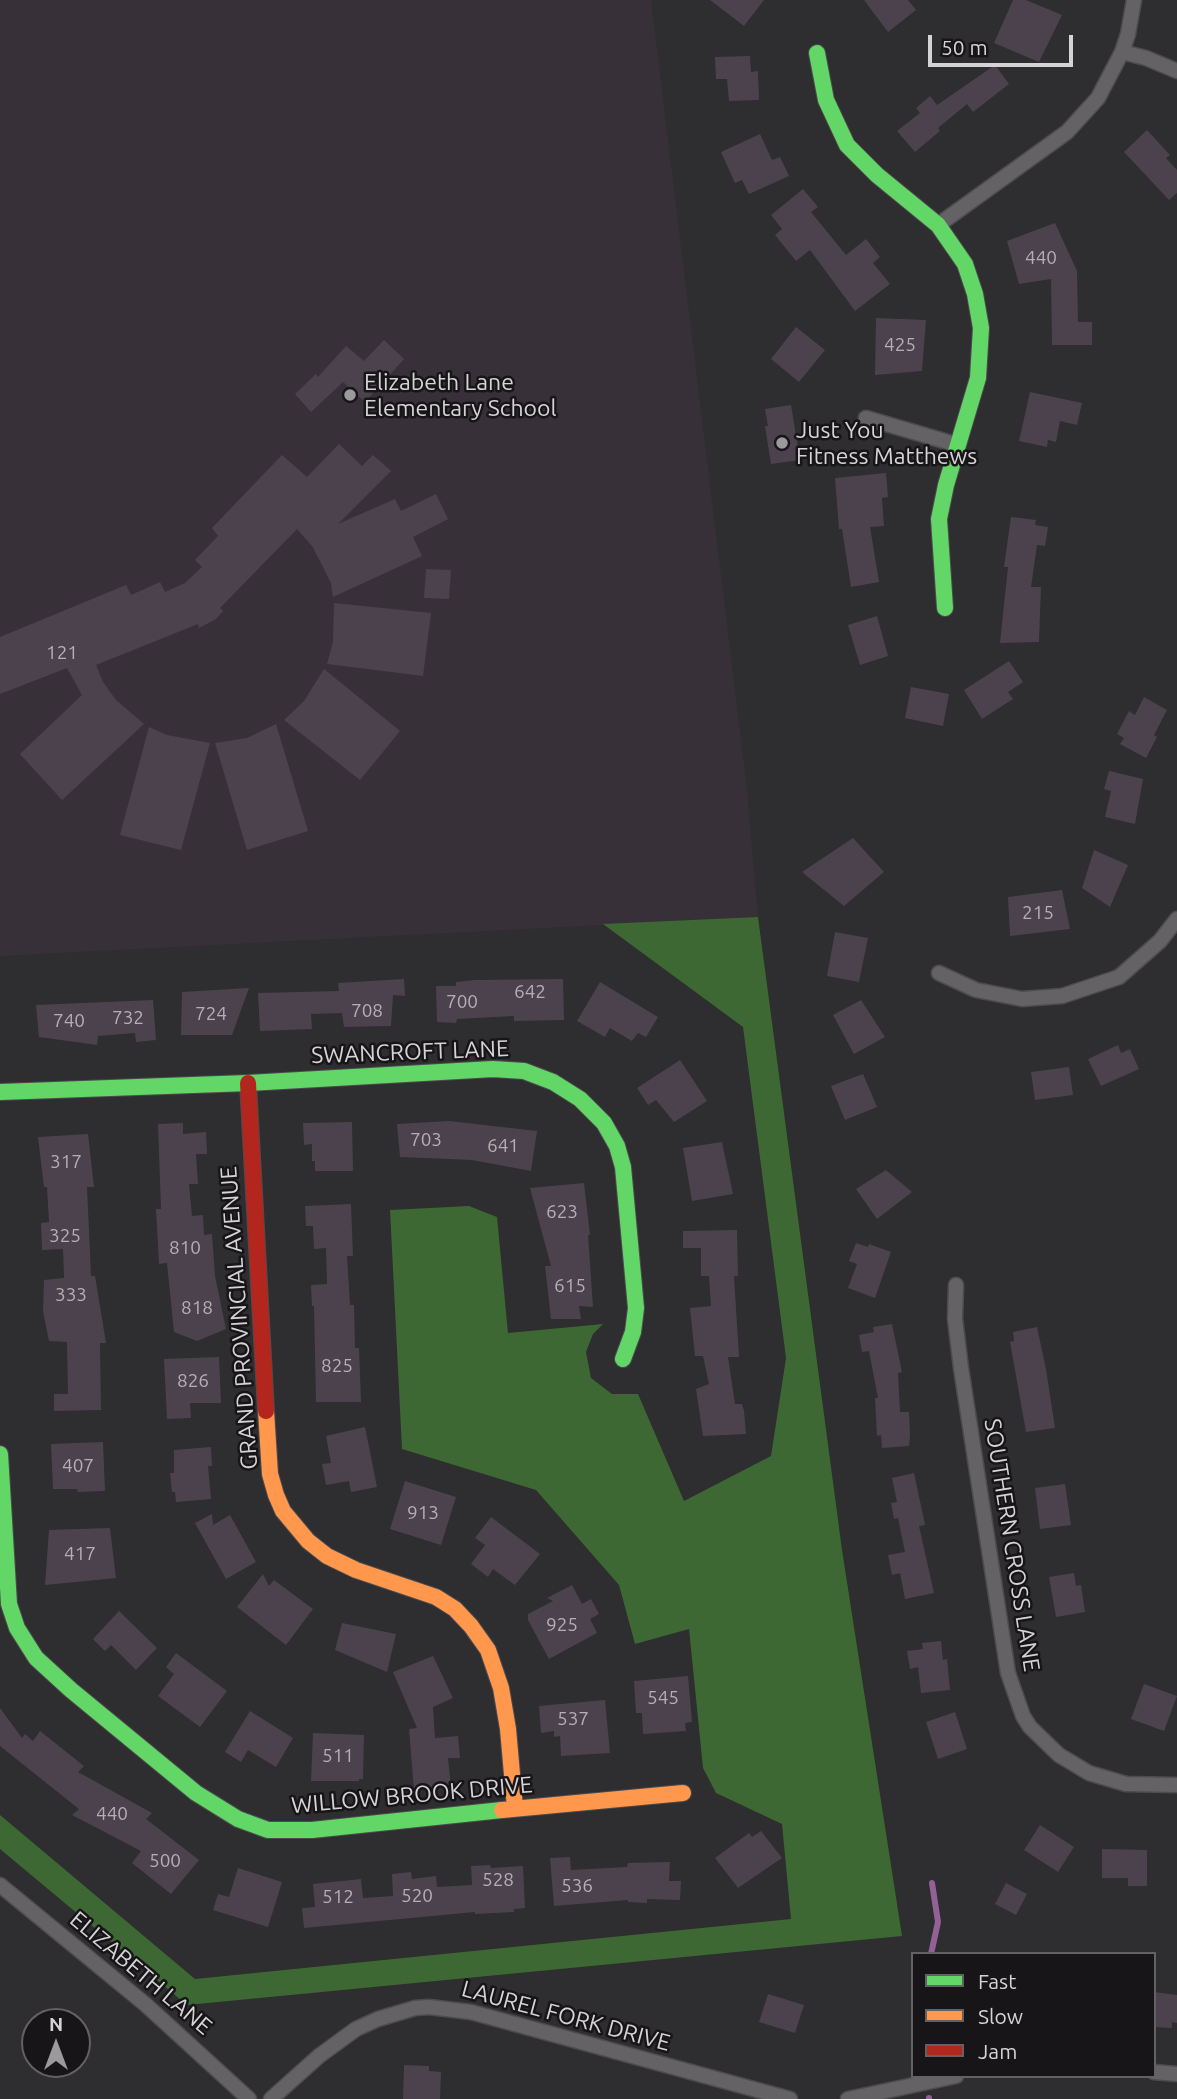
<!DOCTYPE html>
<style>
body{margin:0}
#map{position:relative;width:1177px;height:2099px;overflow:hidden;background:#2e2d2f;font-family:Ubuntu,sans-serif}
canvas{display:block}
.legend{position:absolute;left:911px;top:1952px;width:245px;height:126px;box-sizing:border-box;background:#171517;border:2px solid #636163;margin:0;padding:9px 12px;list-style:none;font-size:21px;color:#d5d3d5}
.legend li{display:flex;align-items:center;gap:14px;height:35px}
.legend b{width:35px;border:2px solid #636163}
.north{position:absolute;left:21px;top:2008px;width:70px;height:70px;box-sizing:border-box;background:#171517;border:2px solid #636163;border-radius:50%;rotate:0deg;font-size:19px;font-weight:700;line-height:28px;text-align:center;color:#d5d3d5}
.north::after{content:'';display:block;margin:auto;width:24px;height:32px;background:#9b999b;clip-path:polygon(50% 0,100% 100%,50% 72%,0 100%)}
.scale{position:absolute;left:928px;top:35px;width:145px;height:32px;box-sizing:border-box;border:4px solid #d5d3d5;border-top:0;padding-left:9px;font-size:21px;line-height:24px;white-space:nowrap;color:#d5d3d5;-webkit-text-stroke:5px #171517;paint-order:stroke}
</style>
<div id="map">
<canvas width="1177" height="2099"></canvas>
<ul class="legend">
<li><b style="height:9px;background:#63d668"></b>Fast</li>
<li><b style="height:9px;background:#ff974d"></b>Slow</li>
<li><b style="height:9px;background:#b3261e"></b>Jam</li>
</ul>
<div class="north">N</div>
<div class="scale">50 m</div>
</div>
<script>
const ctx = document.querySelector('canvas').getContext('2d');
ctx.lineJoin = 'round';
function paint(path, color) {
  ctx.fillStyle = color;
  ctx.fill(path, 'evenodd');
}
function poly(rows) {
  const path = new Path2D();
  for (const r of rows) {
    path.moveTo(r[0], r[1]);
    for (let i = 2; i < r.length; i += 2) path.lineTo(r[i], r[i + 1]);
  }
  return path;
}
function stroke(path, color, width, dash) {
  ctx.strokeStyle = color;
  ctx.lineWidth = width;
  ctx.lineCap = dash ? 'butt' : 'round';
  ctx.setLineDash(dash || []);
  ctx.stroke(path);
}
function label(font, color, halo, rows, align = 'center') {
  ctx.font = font + ' Ubuntu,sans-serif';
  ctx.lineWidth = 5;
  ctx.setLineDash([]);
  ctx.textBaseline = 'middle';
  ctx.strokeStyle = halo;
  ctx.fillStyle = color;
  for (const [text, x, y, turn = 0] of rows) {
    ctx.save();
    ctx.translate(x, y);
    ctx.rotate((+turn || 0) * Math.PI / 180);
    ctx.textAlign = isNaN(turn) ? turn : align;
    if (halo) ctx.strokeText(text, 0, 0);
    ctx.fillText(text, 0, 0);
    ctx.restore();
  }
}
const built = poly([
 [0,0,651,0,747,789,758,917,0,956]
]);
const forest = poly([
 [758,917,842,1550,902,1936,187,2005,0,1849,0,1815,195,1979,791,1919,782,1824,716,1793,703,1768,689,1629,635,1644,619,1585,536,1490,402,1449,390,1210,469,1206,497,1217,508,1333,603,1324,593,1334,586,1352,591,1378,612,1394,638,1394,684,1501,771,1456,786,1358,743,1027,603,924]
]);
const stream = poly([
 [931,1954,938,1922,932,1883],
 [929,2098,929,2099]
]);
const building = poly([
 [710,0,764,0,744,26],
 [864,0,908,0,916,10,888,32],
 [1013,0,1026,0,1062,15,1039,62,994,43],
 [750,56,751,72,758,71,759,100,729,101,727,79,716,79,715,57],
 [995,65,1009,84,973,112,967,104,938,128,940,131,915,152,897,131,920,113,916,108,930,96,937,105],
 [1147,130,1170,155,1166,158,1177,170,1177,193,1169,200,1124,152],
 [760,134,772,160,780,157,789,176,749,194,742,180,735,183,721,152],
 [803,189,818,207,811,212,846,255,866,239,880,257,873,263,890,284,855,311,810,250,796,261,775,235,782,229,771,215],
 [1055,223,1077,271,1078,322,1092,322,1092,345,1052,345,1051,279,1019,284,1007,241],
 [876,318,926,320,922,371,875,375],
 [796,327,825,350,799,382,771,359],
 [384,340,404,359,365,402,343,382,311,412,295,394,316,374,318,377,346,346,364,361],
 [1030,392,1082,403,1077,425,1060,421,1056,442,1048,440,1047,447,1019,441],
 [791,405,800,460,771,464,765,426,768,426,765,409],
 [339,444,362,466,373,455,391,471,338,524,395,499,401,511,436,494,448,519,413,537,422,556,333,597,331,583,321,563,312,546,297,529,220,608,223,611,216,619,199,628,198,624,96,665,103,682,116,700,144,724,62,800,20,754,82,695,67,668,0,694,0,637,126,585,131,595,160,582,165,592,185,583,202,567,195,560,218,536,212,528,282,455,307,477],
 [886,473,888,497,882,498,884,526,870,527,879,582,851,587,842,529,839,529,835,478],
 [1011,517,1036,520,1035,525,1048,527,1045,546,1037,545,1031,587,1041,587,1039,642,1000,643,1008,567,1004,567],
 [426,569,451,570,449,599,424,598],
 [334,603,431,613,423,676,327,664,333,642],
 [877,616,888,656,860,665,848,625],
 [1009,661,1023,682,1008,692,1013,699,982,719,964,690],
 [324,669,400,731,360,780,284,720,304,701],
 [911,687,949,694,943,726,905,718],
 [1144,697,1167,710,1154,735,1157,737,1146,758,1120,744,1124,738,1117,734,1129,711,1135,715],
 [276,724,308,831,247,850,215,743,247,738],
 [149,727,167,735,210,743,181,850,120,835],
 [1109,771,1143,779,1135,824,1105,817,1111,791,1104,789],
 [853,838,884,872,844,906,802,872],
 [1094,850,1128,865,1110,907,1082,888],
 [1062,890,1070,929,1010,936,1008,897],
 [835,932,868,938,859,982,827,976],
 [404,979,405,996,393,995,391,1026,344,1027,342,1013,311,1014,312,1029,260,1031,258,993,339,991,338,983],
 [563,979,564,1020,514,1021,514,1016,457,1019,456,1023,437,1022,436,986,456,986,456,982,475,980],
 [600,982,658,1017,646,1037,638,1033,632,1041,610,1028,605,1037,577,1021],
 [249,988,232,1035,181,1035,182,992],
 [153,1000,156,1040,136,1042,135,1033,98,1036,97,1045,39,1037,36,1005],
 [861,1000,885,1037,854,1054,833,1015],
 [1118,1045,1121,1053,1130,1049,1139,1069,1101,1086,1088,1059],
 [680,1060,707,1101,674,1122,656,1100,648,1105,637,1088],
 [1069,1067,1073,1095,1035,1100,1031,1072],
 [863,1074,877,1107,845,1120,831,1086],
 [449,1121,537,1131,531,1171,472,1160,400,1157,397,1124],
 [352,1122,353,1171,315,1171,315,1161,312,1161,312,1144,304,1145,303,1123],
 [183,1123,183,1134,206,1132,207,1154,196,1154,198,1184,189,1184,192,1216,203,1215,204,1235,212,1234,215,1276,226,1329,197,1341,174,1332,167,1263,159,1264,156,1209,161,1209,158,1124],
 [88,1134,94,1187,87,1187,91,1276,95,1276,106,1343,100,1343,101,1410,54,1411,54,1394,68,1394,67,1342,49,1341,43,1311,44,1280,64,1278,63,1249,42,1250,41,1223,49,1222,47,1187,44,1187,38,1137],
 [722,1142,733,1194,692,1201,683,1148],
 [886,1170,912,1192,877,1219,856,1189],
 [584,1183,590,1235,588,1235,593,1307,579,1306,581,1319,551,1319,545,1266,551,1266,530,1188],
 [351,1204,353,1256,347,1256,350,1305,354,1305,355,1348,359,1348,361,1402,316,1402,314,1306,312,1306,311,1285,327,1284,326,1248,314,1249,313,1226,306,1226,305,1206],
 [737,1230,738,1276,734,1276,739,1357,728,1357,735,1404,742,1404,744,1411,746,1434,703,1436,696,1389,709,1384,703,1356,695,1356,690,1308,711,1306,709,1276,701,1276,701,1248,683,1248,683,1231],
 [856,1243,868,1247,869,1244,891,1252,875,1298,848,1288,857,1264,849,1261],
 [892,1324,902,1372,898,1373,900,1412,909,1412,910,1435,909,1446,882,1448,881,1435,877,1436,875,1398,878,1398,869,1351,862,1352,859,1335,874,1332,873,1327],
 [1037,1327,1046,1369,1055,1428,1026,1432,1010,1342,1014,1341,1013,1332],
 [219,1357,221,1403,190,1403,191,1418,167,1419,164,1359],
 [365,1427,377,1487,351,1492,349,1481,326,1485,322,1464,331,1463,326,1436],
 [103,1442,105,1491,78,1492,77,1489,53,1489,51,1444],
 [211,1447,212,1466,208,1466,211,1499,176,1502,175,1492,172,1492,170,1473,174,1473,174,1450],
 [914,1473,925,1525,919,1526,934,1593,905,1599,900,1573,892,1575,888,1555,905,1552,898,1518,894,1519,891,1503,897,1502,892,1478],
 [405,1481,456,1497,441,1545,390,1529],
 [1065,1484,1071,1525,1040,1529,1035,1488],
 [212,1514,213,1525,230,1515,256,1562,226,1579,195,1523],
 [491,1517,540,1554,515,1585,493,1569,488,1577,471,1564,485,1545,475,1538],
 [110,1528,116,1578,45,1585,49,1530],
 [1074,1573,1076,1586,1081,1585,1085,1612,1056,1617,1049,1577],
 [263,1574,269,1586,274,1580,313,1609,286,1645,237,1607],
 [572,1585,582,1604,591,1599,599,1614,590,1619,597,1633,549,1659,528,1620,528,1614,553,1601,547,1598],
 [119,1611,157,1648,136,1670,111,1645,105,1651,93,1639],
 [342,1623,396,1634,387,1672,335,1650],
 [941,1641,943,1660,947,1659,950,1690,921,1693,918,1667,910,1669,907,1651,923,1649,922,1643],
 [176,1653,227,1691,200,1727,158,1696,174,1674,166,1667],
 [433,1656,453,1698,433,1707,435,1738,458,1736,460,1758,448,1758,451,1787,414,1790,409,1729,417,1728,393,1672],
 [688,1676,692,1722,685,1723,686,1731,643,1734,642,1713,636,1713,634,1681],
 [1144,1684,1177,1696,1164,1731,1131,1719],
 [605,1700,610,1753,561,1756,560,1736,554,1737,554,1731,541,1733,539,1706],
 [0,1708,22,1738,25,1734,33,1741,40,1731,84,1766,78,1772,152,1813,146,1819,199,1860,171,1894,132,1863,141,1851,72,1815,79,1809,0,1746],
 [250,1711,293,1738,276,1767,248,1750,241,1762,225,1752],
 [955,1712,967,1749,938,1759,926,1722],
 [313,1733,364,1735,363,1779,359,1779,359,1781,311,1781],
 [1040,1825,1074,1847,1058,1872,1024,1850],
 [761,1831,782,1858,738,1888,715,1858,749,1833,752,1837],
 [1102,1849,1147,1850,1147,1886,1128,1886,1128,1878,1102,1878],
 [570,1857,571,1870,627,1867,628,1863,670,1862,669,1881,681,1881,680,1900,647,1899,647,1903,628,1902,628,1900,554,1906,550,1858],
 [490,1865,491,1868,523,1866,525,1908,514,1909,514,1912,475,1914,475,1912,304,1928,302,1908,315,1907,313,1884,361,1879,363,1898,393,1896,392,1874,411,1872,412,1879,436,1876,437,1887,472,1885,471,1866],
 [238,1868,282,1882,268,1927,213,1910,218,1894,229,1897],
 [1006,1883,1027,1894,1016,1915,995,1904],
 [1154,1992,1177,1995,1177,2023,1172,2022,1172,2028,1154,2027],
 [768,1994,804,2005,795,2033,759,2022],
 [404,2065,429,2066,429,2071,441,2072,440,2099,403,2099]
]);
const street = poly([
 [1122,52,1146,58,1177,71],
 [938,225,1067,132,1098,98,1122,52,1128,34,1134,0],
 [866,418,958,445],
 [939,973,976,990,1022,999,1062,996,1119,977,1160,941,1177,919],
 [956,1285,955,1319,961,1368,1008,1673,1023,1716,1030,1727,1059,1755,1089,1773,1126,1784,1177,1785],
 [0,1885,145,2004,249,2099],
 [1154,2072,1177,2074],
 [271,2099,319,2056,356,2029,378,2019,415,2008,429,2007,471,2012,790,2099],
 [848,2099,956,2076]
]);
const fast = poly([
 [817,53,826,100,847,145,877,175,938,225,965,264,975,294,981,328,978,378,946,485,939,519,945,608],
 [0,1092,248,1083,493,1069,524,1071,553,1082,580,1099,604,1123,617,1146,623,1167,636,1308,633,1332,623,1359],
 [0,1454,9,1604,17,1628,36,1658,71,1690,196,1793,238,1819,268,1830,312,1830,502,1810]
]);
const slow = poly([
 [266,1411,270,1474,276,1495,283,1511,308,1541,327,1556,356,1570,436,1597,455,1609,471,1626,488,1650,501,1688,508,1729,515,1808],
 [502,1810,683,1793]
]);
const jam = poly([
 [248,1083,266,1411]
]);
const markers = [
 [350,395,7,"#9b999b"],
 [782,443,7,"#9b999b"]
];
const numberNames = [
 ["440",1041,258],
 ["425",900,345],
 ["121",62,653],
 ["215",1038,913],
 ["642",530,992],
 ["700",462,1002],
 ["708",367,1011],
 ["724",211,1014],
 ["732",128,1018],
 ["740",69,1021],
 ["703",426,1140],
 ["641",503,1146],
 ["317",66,1162],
 ["623",562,1212],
 ["325",65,1236],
 ["810",185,1248],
 ["615",570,1286],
 ["333",71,1295],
 ["818",197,1308],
 ["825",337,1366],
 ["826",193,1381],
 ["407",78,1466],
 ["913",423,1513],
 ["417",80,1554],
 ["925",562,1625],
 ["545",663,1698],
 ["537",573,1719],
 ["511",338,1756],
 ["440",112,1814],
 ["500",165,1861],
 ["528",498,1880],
 ["536",577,1886],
 ["520",417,1896],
 ["512",338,1897]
];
const poiNames = [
 ["Elizabeth Lane",364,382],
 ["Elementary School",364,408],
 ["Just You",796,430],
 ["Fitness Matthews",796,456]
];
const streetNames = [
 ["SWANCROFT LANE",410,1052,-2],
 ["GRAND PROVINCIAL AVENUE",239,1318,-94],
 ["SOUTHERN CROSS LANE",1012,1545,81],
 ["WILLOW BROOK DRIVE",412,1795,-5],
 ["ELIZABETH LANE",141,1973,40],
 ["LAUREL FORK DRIVE",566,2016,15]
];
paint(built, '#383038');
paint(forest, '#3d6833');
stroke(stream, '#926196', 6);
paint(building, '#4c424e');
stroke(street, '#4c4b4d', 17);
stroke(fast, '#4c4b4d', 18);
stroke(slow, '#4c4b4d', 18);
stroke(jam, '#4c4b4d', 18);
stroke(street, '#646264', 14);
stroke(fast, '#63d668', 16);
stroke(slow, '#ff974d', 16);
stroke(jam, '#b3261e', 16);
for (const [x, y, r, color] of markers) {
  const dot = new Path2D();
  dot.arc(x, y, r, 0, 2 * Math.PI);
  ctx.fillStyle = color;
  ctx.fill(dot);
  stroke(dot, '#171517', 2.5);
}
label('19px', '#b3afb3', null, numberNames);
label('23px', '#d5d3d5', '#171517', poiNames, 'left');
label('23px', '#d5d3d5', '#171517', streetNames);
</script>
